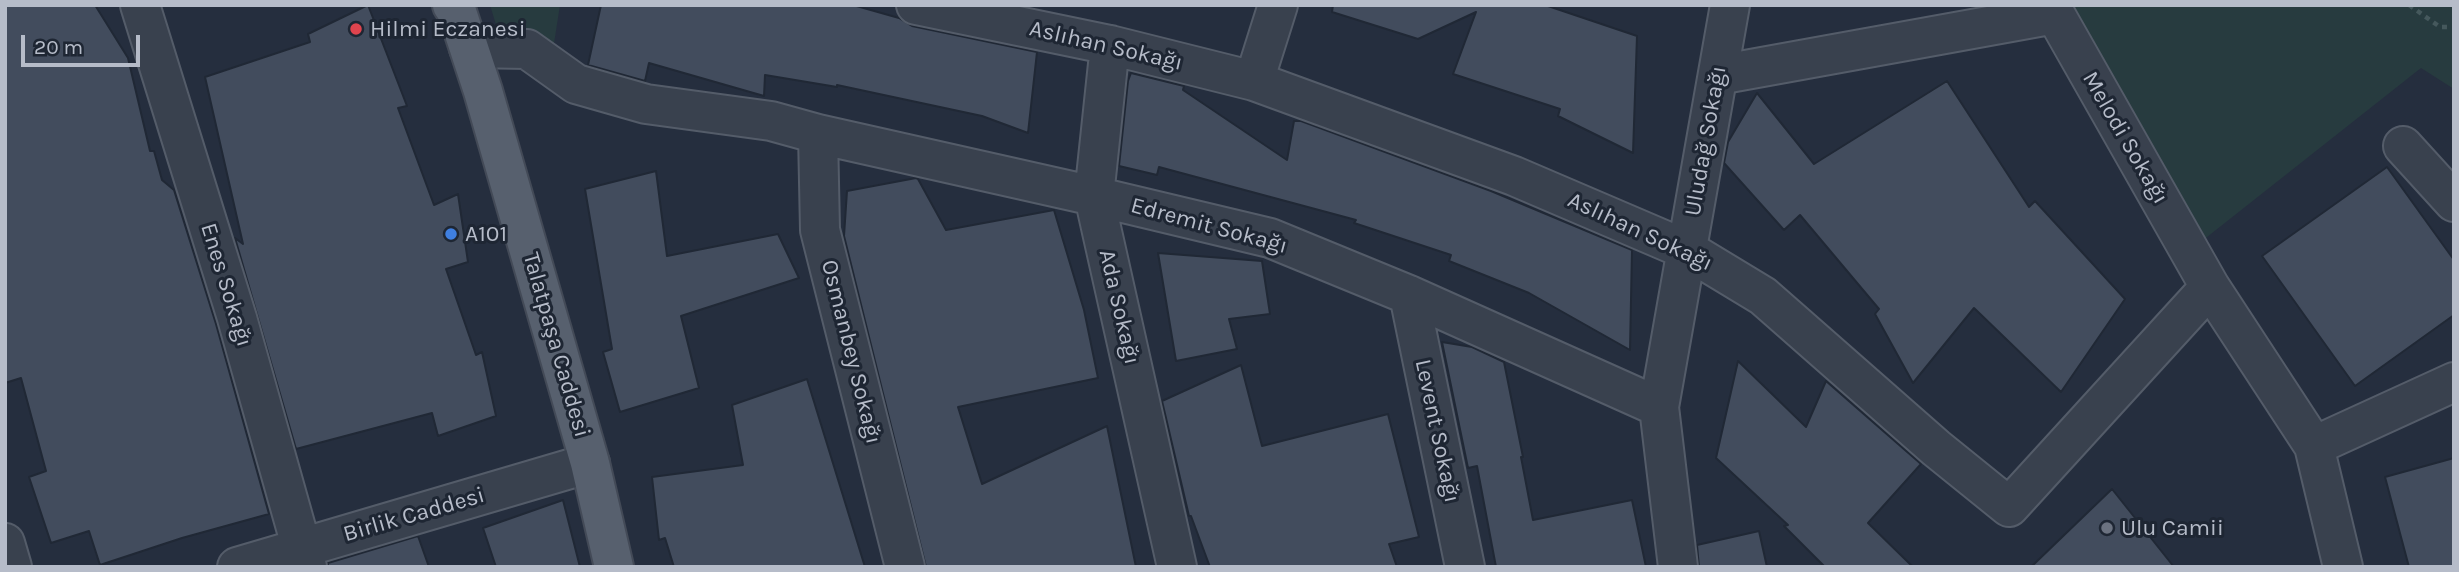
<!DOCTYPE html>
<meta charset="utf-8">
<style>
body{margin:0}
#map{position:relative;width:2459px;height:572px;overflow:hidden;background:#252e3e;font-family:Karla,sans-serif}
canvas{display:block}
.frame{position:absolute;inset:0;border:7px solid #b6bcc9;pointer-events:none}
.scale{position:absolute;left:21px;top:35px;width:119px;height:32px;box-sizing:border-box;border:4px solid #b6bcc9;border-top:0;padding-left:9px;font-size:21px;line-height:24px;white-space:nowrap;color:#b6bcc9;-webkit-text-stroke:5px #1e2633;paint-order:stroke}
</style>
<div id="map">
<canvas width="2459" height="572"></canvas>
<div class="frame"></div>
<div class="scale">20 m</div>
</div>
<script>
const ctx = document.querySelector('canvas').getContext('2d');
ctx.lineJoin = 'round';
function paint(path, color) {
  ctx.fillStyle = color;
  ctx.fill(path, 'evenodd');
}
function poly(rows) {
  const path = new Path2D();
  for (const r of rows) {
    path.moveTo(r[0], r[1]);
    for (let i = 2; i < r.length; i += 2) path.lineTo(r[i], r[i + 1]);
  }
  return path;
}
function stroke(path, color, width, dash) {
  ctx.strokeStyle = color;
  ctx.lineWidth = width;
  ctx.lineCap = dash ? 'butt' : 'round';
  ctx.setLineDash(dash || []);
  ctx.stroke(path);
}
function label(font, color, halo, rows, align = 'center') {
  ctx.font = font + ' Karla,sans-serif';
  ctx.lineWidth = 6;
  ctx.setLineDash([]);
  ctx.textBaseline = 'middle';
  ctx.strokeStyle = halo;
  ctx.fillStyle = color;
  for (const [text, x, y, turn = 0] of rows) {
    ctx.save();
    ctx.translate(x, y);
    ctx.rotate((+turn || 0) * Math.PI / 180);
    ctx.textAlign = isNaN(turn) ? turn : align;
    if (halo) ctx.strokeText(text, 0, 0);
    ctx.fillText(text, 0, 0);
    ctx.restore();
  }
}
const green = poly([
 [490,5,560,5,553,50,503,48],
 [2078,5,2454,5,2454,89,2421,68,2202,241,2062,15]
]);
const building = poly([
 [5,5,95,5,128,58,150,151,154,151,162,180,174,190,216,324,269,514,182,538,100,565,89,531,51,543,29,477,46,471,21,378,5,383,5,5],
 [368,5,407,106,398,108,434,205,458,194,468,262,446,269,476,355,482,352,496,416,438,436,432,413,296,449,235,238,243,244,205,77,310,42,308,34,368,5],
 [601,5,853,5,899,18,912,26,1037,52,1028,133,982,116,837,85,837,87,765,75,764,96,649,63,645,81,588,65,601,5],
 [1333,5,1545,5,1637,36,1633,153,1558,116,1560,109,1453,74,1476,12,1418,39,1332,12,1333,5],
 [1131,73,1184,86,1183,90,1287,160,1294,121,1301,121,1491,191,1632,250,1630,350,1529,293,1449,261,1451,255,1354,223,1356,220,1159,167,1157,175,1119,166,1128,81,1131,73],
 [1947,81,2029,207,2035,201,2125,299,2061,392,1974,308,1913,383,1875,314,1879,309,1800,215,1784,230,1724,163,1728,142,1757,93,1814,164,1947,81],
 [2387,167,2454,260,2454,315,2355,386,2262,256,2387,167],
 [656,171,667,256,778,234,799,278,681,316,699,388,620,412,603,352,612,349,585,189,656,171],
 [916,178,918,179,946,230,1054,210,1084,310,1098,378,958,407,982,484,1107,426,1136,567,926,567,844,236,847,191,916,178],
 [1158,253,1262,261,1270,314,1229,319,1237,349,1176,361,1158,253],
 [1442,342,1472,347,1504,362,1523,457,1521,457,1533,520,1632,500,1646,567,1496,567,1477,466,1468,468,1442,342],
 [1738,361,1806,427,1826,381,1921,464,1868,523,1913,567,1825,567,1784,526,1788,525,1716,458,1738,361],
 [1241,365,1262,446,1388,414,1419,537,1389,544,1397,567,1210,567,1191,516,1189,516,1162,401,1241,365],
 [807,379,865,567,674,567,665,538,659,540,652,477,743,465,732,405,807,379],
 [2454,458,2454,567,2409,567,2385,477,2454,458],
 [2112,489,2174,567,2031,567,2112,489],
 [563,500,580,567,496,567,483,528,563,500],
 [1759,531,1767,567,1699,567,1697,545,1759,531],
 [418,536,429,567,328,567,328,563,418,536]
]);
const path = poly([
 [2409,5,2440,27,2454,27]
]);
const minor = poly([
 [140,5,237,318,307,567],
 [916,5,1110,45,1254,81,1514,176,1687,250,1763,296,1936,448,2009,507,2210,287],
 [1110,45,1094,196,1177,567],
 [469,48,527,49,576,84,646,104,771,121,818,134,1094,196,1270,238,1409,295,1659,407],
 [1718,75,2055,14,2210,287,2314,446,2343,567],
 [1254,81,1278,5],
 [818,134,820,230,905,567],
 [2403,146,2454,202],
 [1409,295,1465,567],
 [2314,446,2454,382],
 [5,543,12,567],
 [237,567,590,463],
 [1678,567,1659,407,1730,5]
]);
const major = poly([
 [452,5,457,12,483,91,590,463,614,567]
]);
const markers = [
 [356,29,7,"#e0444e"],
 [451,234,7,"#3f7fe0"],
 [2107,528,7,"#6b7280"]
];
const poiNames = [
 ["Hilmi Eczanesi",370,29],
 ["A101",465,234],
 ["Ulu Camii",2121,528]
];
const streetNames = [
 ["Aslıhan Sokağı",1106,46,13],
 ["Melodi Sokağı",2125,138,60],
 ["Uludağ Sokağı",1706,141,-80],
 ["Edremit Sokağı",1209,226,15],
 ["Aslıhan Sokağı",1640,232,25],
 ["Enes Sokağı",226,285,73],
 ["Ada Sokağı",1119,307,77],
 ["Talatpaşa Caddesi",556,345,74],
 ["Osmanbey Sokağı",851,352,76],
 ["Levent Sokağı",1437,431,78],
 ["Birlik Caddesi",414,515,-16]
];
paint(green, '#273b3f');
paint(building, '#424c5d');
stroke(building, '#202835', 2);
stroke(minor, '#545c69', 42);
stroke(major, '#434a57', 42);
stroke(path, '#45585c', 4.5, [5, 5]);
stroke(minor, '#39414e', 38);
stroke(major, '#57606e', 38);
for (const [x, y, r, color] of markers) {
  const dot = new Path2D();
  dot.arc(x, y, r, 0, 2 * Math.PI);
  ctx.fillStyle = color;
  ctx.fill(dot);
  stroke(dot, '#1e2633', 2.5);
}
label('23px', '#b6bcc9', '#1e2633', poiNames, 'left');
label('23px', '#b6bcc9', '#1e2633', streetNames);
</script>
